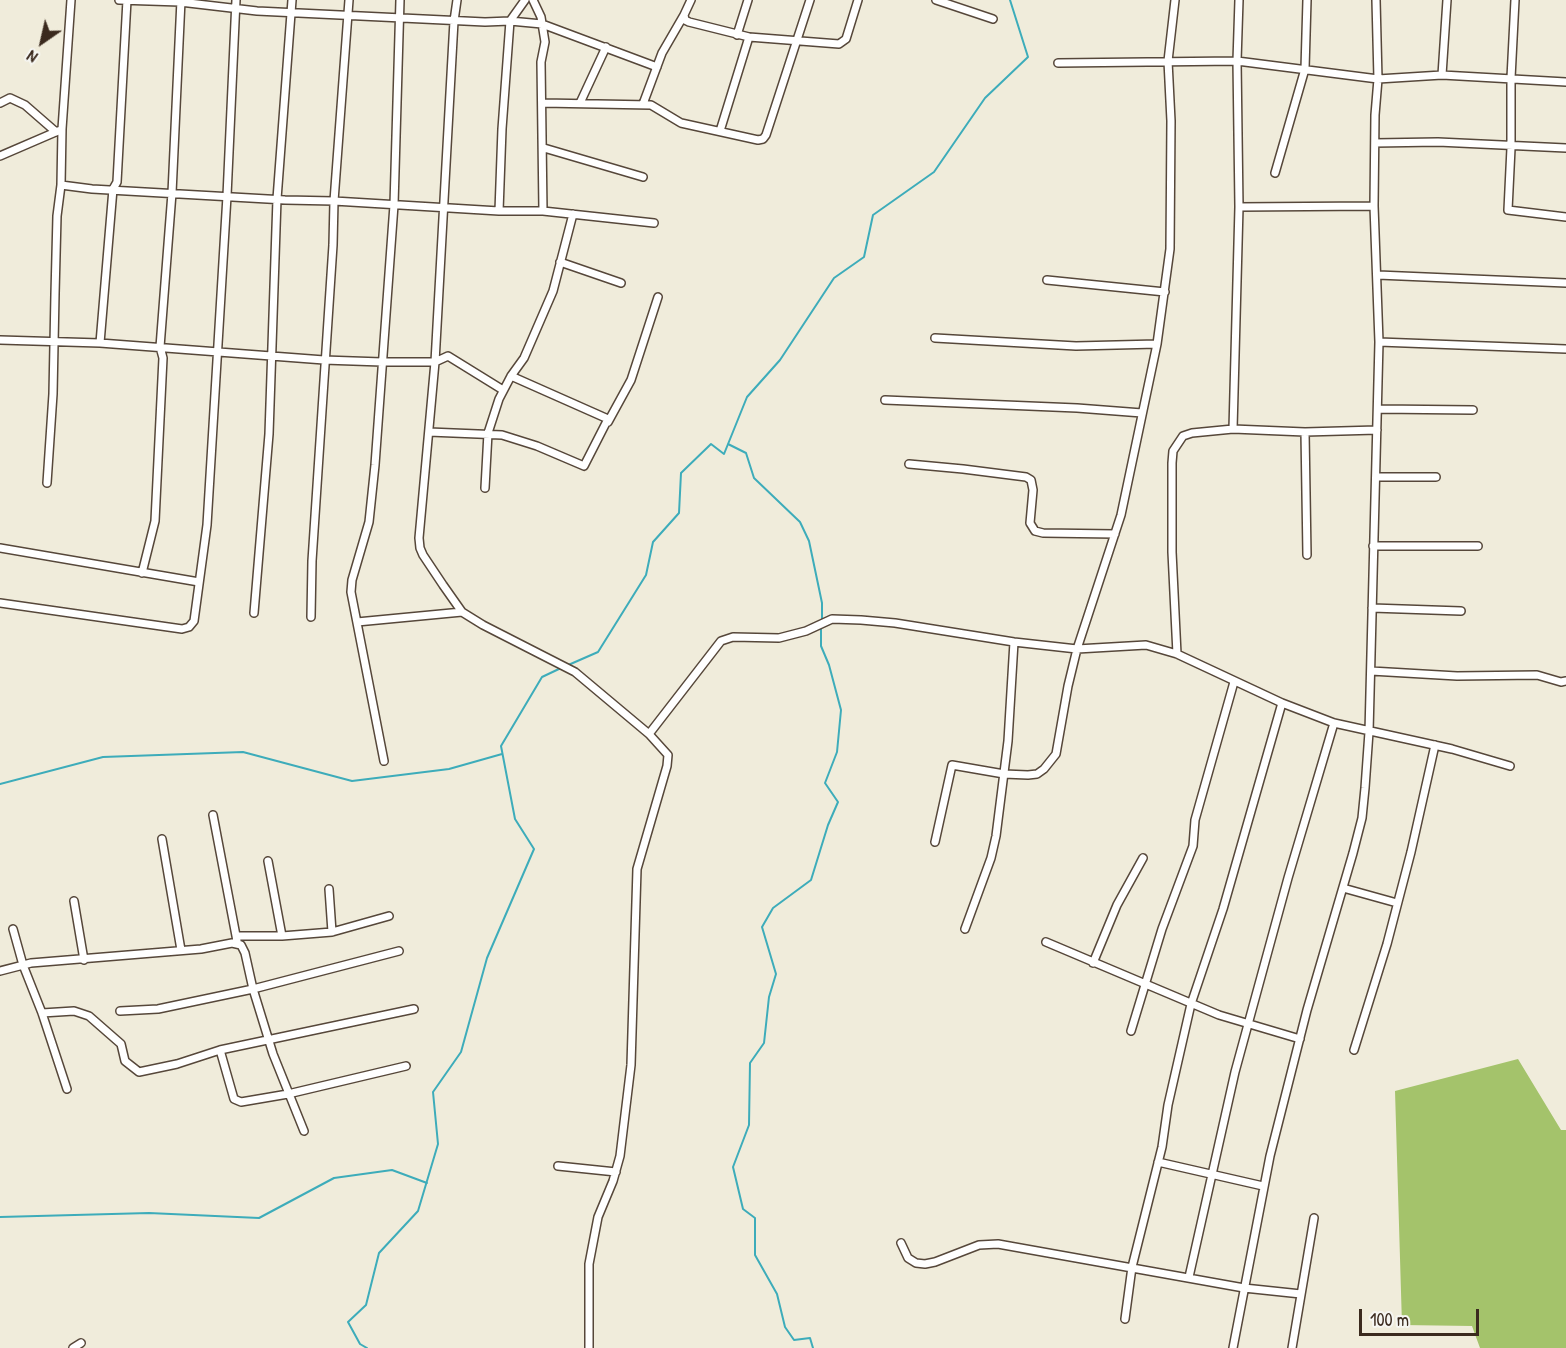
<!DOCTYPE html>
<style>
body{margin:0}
#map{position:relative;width:1566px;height:1348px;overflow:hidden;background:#f0ecdb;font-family:"Patrick Hand",sans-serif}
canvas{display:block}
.north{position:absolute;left:12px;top:12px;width:60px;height:60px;-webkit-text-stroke:4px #f6f6f2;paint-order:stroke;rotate:214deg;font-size:16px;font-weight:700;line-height:24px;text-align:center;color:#3b2a1e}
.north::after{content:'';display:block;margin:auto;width:21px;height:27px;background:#3b2a1e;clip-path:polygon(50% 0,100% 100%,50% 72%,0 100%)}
.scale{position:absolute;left:1359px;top:1309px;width:120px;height:27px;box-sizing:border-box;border:3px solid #3b2a1e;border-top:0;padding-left:8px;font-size:18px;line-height:21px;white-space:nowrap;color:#3b2a1e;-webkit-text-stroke:4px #f6f6f2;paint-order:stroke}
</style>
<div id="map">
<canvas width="1566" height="1348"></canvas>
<div class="north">N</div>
<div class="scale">100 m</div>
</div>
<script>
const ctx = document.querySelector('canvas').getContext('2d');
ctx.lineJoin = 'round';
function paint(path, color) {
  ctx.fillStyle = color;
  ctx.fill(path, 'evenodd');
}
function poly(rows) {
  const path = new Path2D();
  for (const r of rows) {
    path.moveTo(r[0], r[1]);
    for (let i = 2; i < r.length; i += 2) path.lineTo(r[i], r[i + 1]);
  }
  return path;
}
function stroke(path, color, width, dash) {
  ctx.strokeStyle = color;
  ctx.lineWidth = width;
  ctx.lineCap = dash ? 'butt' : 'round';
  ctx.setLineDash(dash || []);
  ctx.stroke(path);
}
const green = poly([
 [1518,1059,1561,1130,1566,1130,1566,1348,1480,1348,1472,1326,1402,1325,1395,1091]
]);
const stream = poly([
 [728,444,746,453,754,478,800,522,809,541,822,603,822,621],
 [566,666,598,652,646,575,653,542,679,513,681,473,711,444,724,454,747,397,780,360,834,278,864,257,873,215,934,172,985,98,1028,57,1010,0],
 [0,784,103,757,243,752,352,781,449,769,502,754],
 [0,1217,149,1213,259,1218,334,1178,392,1170,427,1183],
 [367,1348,360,1344,348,1322,366,1305,379,1253,418,1211,438,1144,433,1092,461,1052,487,958,534,849,515,819,501,746,542,677,561,668],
 [813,1348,810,1338,794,1340,785,1327,777,1294,755,1255,755,1218,743,1209,733,1167,749,1125,750,1063,764,1043,769,997,776,974,762,927,773,908,811,880,828,825,838,802,825,783,837,752,841,710,829,665,821,646,821,627]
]);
const minor = poly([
 [71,0,62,129,61,185,92,189,285,200,334,201,499,211,543,211,541,62,545,42,541,17,533,0],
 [119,0,180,2,257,11,485,22,510,21,525,0],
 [457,0,454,21,435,362,419,538,420,548,423,555,443,585,462,612,483,625,575,672,649,734,668,755,667,766,637,869,631,1065,620,1156,613,1181,598,1217,589,1264,589,1348],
 [691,0,684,15,685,20,689,22,749,37,839,44,846,39,858,0],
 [936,0,993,19],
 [1515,0,1511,78,1511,148,1508,210,1566,217],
 [737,35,748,0],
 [1058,63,1237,61,1378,79,1442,75,1566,82],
 [1442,75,1447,0],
 [0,103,10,98,25,105,56,132],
 [543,103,651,105,681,123,758,140,763,139,766,135,810,0],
 [580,103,606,47],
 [643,104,662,53,684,15],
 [720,131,749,37],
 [1375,143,1438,142,1566,148],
 [544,148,643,177],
 [0,156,58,131],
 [1275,173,1305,69,1307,0],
 [1239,207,1374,206],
 [499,211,502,129,510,21,542,24,657,67],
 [543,211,654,223],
 [560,262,621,283],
 [1378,275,1566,283],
 [1047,280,1165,292],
 [935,338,1076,346,1157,344],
 [0,340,100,343,324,360,382,362,435,362,448,356,503,390],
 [1379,342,1566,349],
 [100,343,113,189,117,182,127,0],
 [885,400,1077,408,1142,413],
 [1378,409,1473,410],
 [608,422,631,380,658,297],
 [1233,429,1239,207,1237,61,1239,0],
 [429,432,502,435,537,446,584,466,608,419,511,376],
 [1305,432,1307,555],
 [909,464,963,469,1026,477,1031,480,1033,490,1030,523,1035,531,1043,533,1115,534],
 [1376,477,1436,477],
 [47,483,53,394,55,294,57,216,61,185],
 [485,488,488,433,499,399,511,376,524,358,553,291,573,214],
 [1373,546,1478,546],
 [0,548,199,582],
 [142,573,155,521,163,358,160,347,172,193,181,0],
 [0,603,182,629,189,627,194,621,207,525,227,196,236,0],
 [1372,608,1461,611],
 [254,613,269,434,277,199,292,0],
 [311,617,312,561,333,245,334,201,349,0],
 [357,622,462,612],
 [1177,654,1172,552,1172,463,1173,451,1183,436,1192,433,1233,429,1305,432,1377,430],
 [1371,671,1457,676,1537,675,1561,682,1566,681],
 [649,734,721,641,733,637,779,638,806,631,832,619,861,620,895,623,1014,642,1077,649,1146,645,1177,654,1282,703,1334,723,1452,749,1510,766],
 [384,761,351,592,352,580,369,522,375,465,394,205,400,0],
 [213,815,237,941],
 [162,839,181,950],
 [935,842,952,765,1004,774,1028,775,1037,774,1044,769,1056,754,1068,686,1077,649,1121,515,1157,344,1170,249,1171,121,1168,61,1175,0],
 [268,861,282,936],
 [1343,888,1397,903],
 [329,889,332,932],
 [74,901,84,960],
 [13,929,23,965,42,1013,67,1089],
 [965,929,991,858,996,836,1008,741,1014,642],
 [236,936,282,936,332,932,389,916],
 [1046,942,1219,1015,1300,1039],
 [1093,963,1117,905,1143,858],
 [0,971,31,963,201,949,232,943,241,945,245,953,253,989,273,1054,304,1131],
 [120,1011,158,1009,253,989,399,951],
 [42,1013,74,1011,89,1016,121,1044,125,1061,139,1072,177,1064,220,1050,414,1009],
 [1131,1031,1162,929,1193,846,1195,820,1234,682],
 [220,1050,234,1099,241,1102,288,1094,406,1066],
 [1354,1050,1387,944,1411,852,1435,745],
 [1158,1162,1263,1186],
 [558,1166,616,1172],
 [901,1243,908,1258,916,1263,925,1264,935,1262,979,1245,998,1244,1244,1288,1301,1294],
 [1189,1277,1235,1072,1288,878,1334,723],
 [1125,1319,1132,1267,1162,1147,1168,1105,1191,1004,1223,909,1282,703],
 [73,1348,81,1343],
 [1233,1348,1270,1156,1307,1010,1353,853,1362,818,1365,788,1369,732,1379,342,1374,206,1375,115,1378,79,1376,0],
 [1292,1348,1314,1218]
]);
paint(green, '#a4c36b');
stroke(stream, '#3dacba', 2);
stroke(minor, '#56473a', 10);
stroke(minor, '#fff', 7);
</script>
